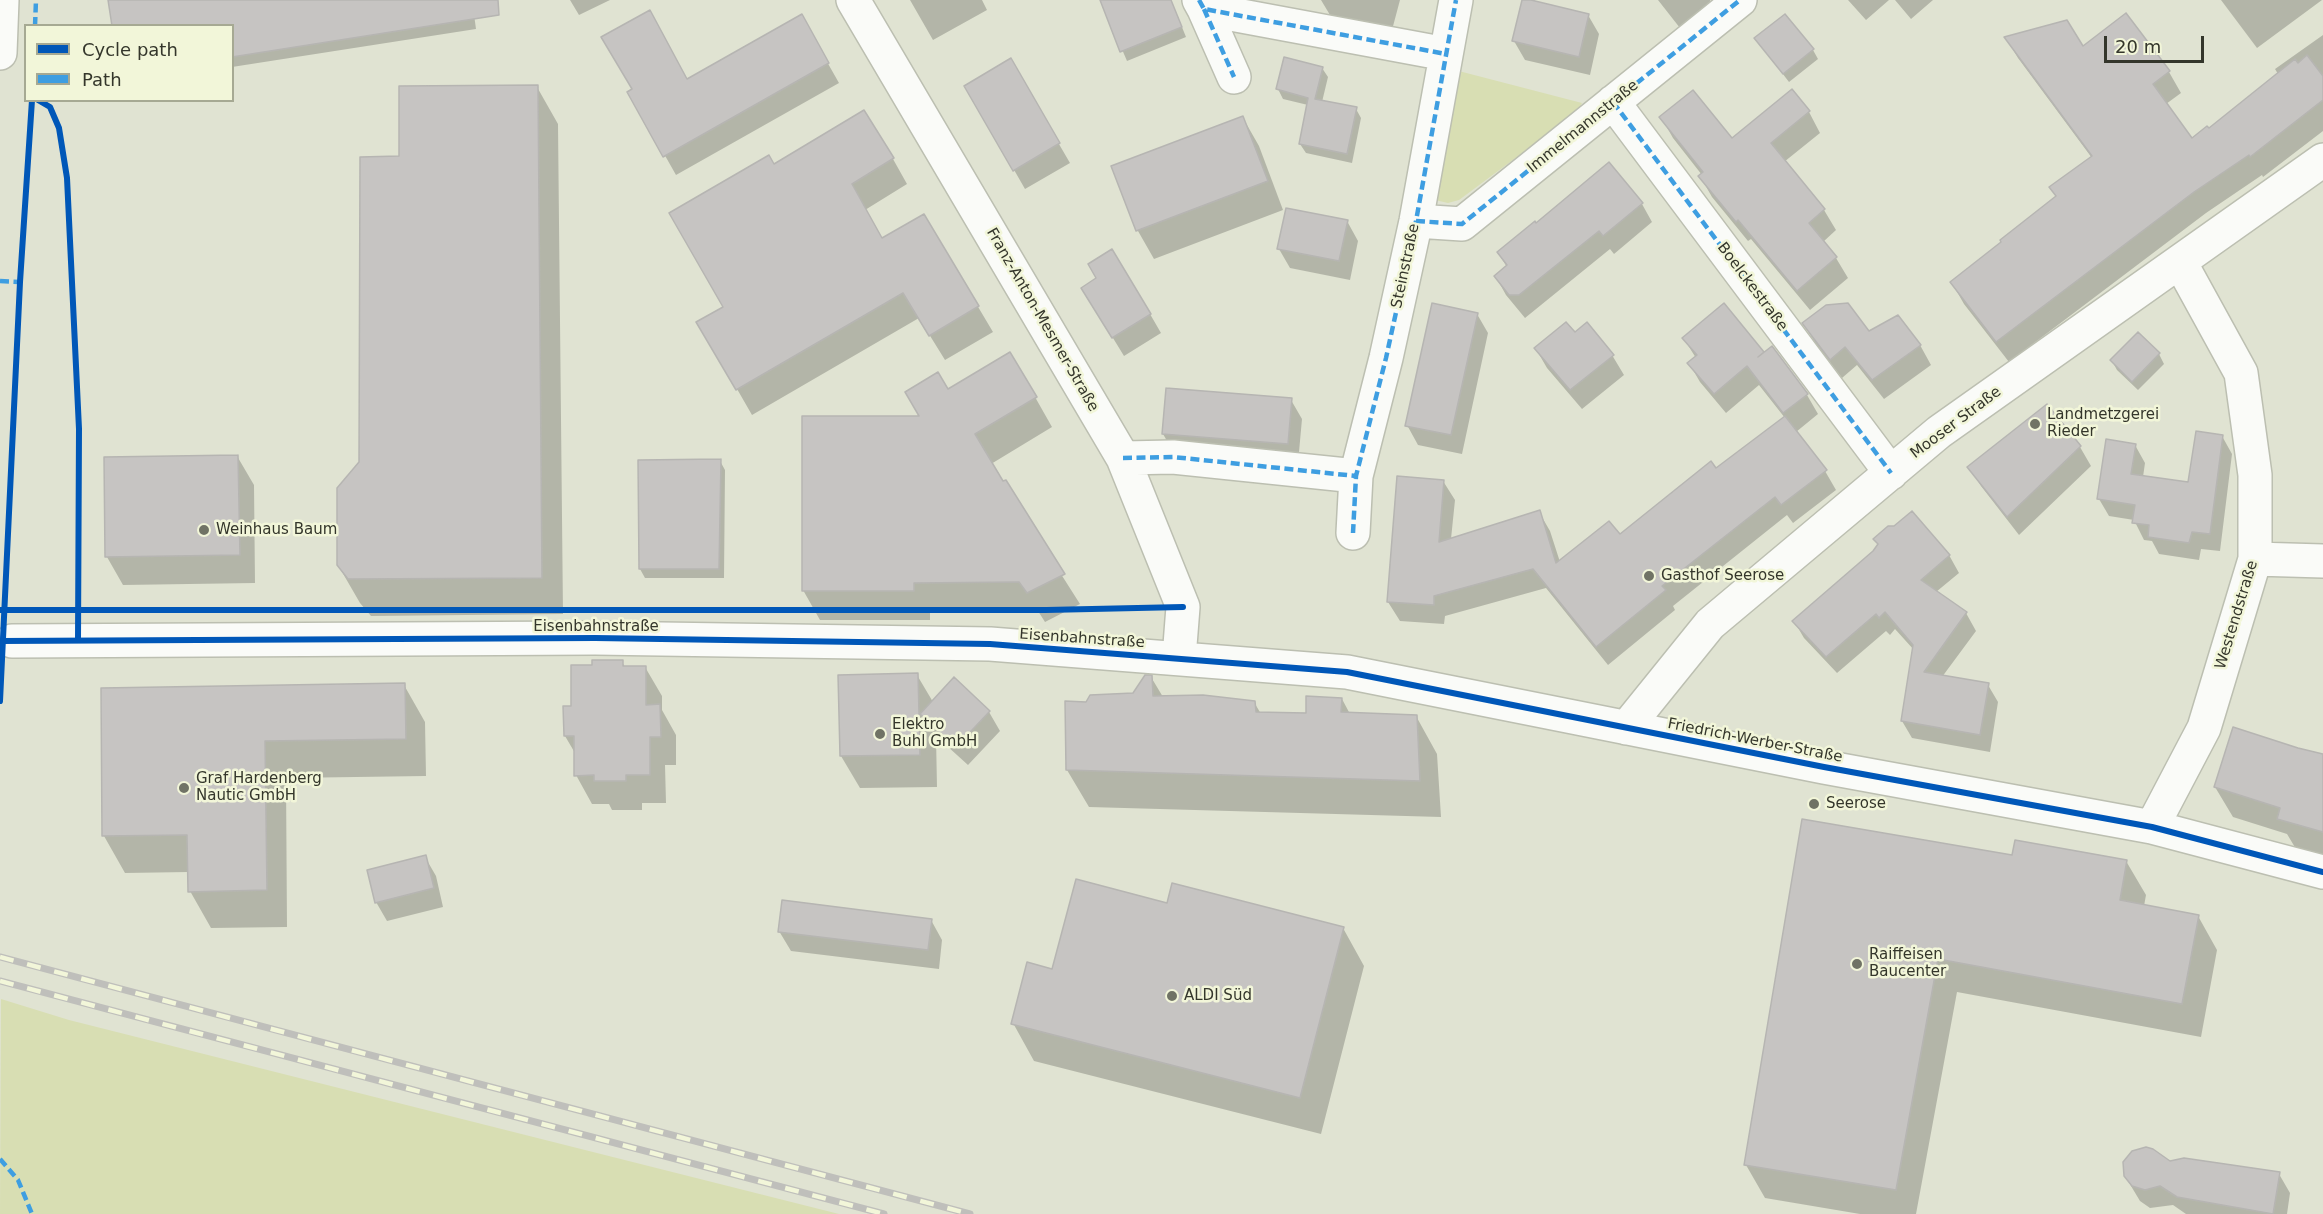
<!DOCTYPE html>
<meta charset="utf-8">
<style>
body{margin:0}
#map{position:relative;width:2323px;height:1214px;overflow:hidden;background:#e0e3d2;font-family:"DejaVu Sans",sans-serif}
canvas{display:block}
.legend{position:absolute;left:24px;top:24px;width:210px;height:78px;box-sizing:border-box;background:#f2f6d9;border:2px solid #a6a993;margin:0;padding:8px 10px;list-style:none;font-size:18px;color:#34362b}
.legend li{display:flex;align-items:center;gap:12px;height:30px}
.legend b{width:30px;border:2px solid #a6a993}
.scale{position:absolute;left:2104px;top:36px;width:100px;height:27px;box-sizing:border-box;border:3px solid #34362b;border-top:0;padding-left:8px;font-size:18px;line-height:21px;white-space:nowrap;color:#34362b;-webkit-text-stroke:4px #f2f6d9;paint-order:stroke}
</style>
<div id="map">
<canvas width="2323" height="1214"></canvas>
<ul class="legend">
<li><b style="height:8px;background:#0057b8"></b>Cycle path</li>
<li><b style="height:8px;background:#3e9ee1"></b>Path</li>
</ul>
<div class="scale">20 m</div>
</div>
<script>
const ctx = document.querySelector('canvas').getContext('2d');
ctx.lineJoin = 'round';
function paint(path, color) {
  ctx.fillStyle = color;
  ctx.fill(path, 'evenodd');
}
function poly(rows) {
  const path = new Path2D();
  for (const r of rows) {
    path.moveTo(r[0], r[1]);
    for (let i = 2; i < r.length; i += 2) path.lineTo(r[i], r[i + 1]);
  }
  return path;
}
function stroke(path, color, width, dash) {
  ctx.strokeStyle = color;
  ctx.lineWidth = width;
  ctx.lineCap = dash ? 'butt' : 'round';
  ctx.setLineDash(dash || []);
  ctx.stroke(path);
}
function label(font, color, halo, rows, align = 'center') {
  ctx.font = font + ' "DejaVu Sans",sans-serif';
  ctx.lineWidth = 5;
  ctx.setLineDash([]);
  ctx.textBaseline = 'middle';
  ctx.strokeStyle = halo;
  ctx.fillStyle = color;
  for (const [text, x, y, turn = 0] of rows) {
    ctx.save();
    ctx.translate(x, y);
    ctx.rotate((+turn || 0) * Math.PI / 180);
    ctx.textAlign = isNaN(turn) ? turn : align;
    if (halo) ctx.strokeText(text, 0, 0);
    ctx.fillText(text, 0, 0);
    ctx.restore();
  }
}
const green = poly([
 [1451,69,1582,103,1576,113,1459,200,1448,203,1435,200],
 [1,999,69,1020,839,1214,0,1214]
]);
const shadow = poly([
 [109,0,472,0,476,29,232,67,232,26],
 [570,0,610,0,579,15],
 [910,0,982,0,987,10,933,40],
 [1108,0,1171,0,1186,37,1127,61,1103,5],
 [1321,0,1400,0,1392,30,1330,15],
 [1524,0,1588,15,1599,34,1590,75,1525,60,1514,41],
 [1658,0,1710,0,1711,3,1680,28],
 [1848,0,1889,0,1866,20],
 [1895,0,1933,0,1911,19],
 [2221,0,2322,0,2257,48],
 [801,16,839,83,676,175,629,92,687,81],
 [2323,35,2323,131,2263,177,2262,175,2206,213,2009,362,1964,304,1952,283,2057,198,2092,158,2018,58,2006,38,2083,48,2169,72,2181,93,2166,104,2192,140,2209,130,2278,74,2275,69],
 [1756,39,1813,50,1818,59,1789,82],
 [1010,60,1070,163,1025,189,966,86],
 [1322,68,1328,77,1322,102,1356,109,1361,118,1352,163,1306,153,1300,144,1308,105,1283,99,1278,89],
 [537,87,558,124,563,614,371,616,360,603,338,565,361,462,400,158],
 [1809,112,1820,133,1784,162,1824,210,1836,230,1823,242,1836,258,1848,278,1810,310,1751,239,1748,241,1712,197,1700,176,1702,175,1673,138,1661,117,1732,140],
 [1243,118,1259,146,1283,210,1154,259,1138,231,1113,167],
 [893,159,907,184,865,210,882,240,924,216,993,332,945,360,919,318,752,415,699,323,725,308,774,166],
 [1642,204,1652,222,1614,254,1610,249,1525,318,1506,295,1496,277,1507,267,1498,253,1536,225],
 [1347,221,1358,241,1350,280,1290,268,1279,249],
 [1094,307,1150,314,1161,333,1124,356],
 [1477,314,1488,333,1462,454,1418,445,1407,425],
 [1804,324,1868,333,1920,345,1931,365,1884,399,1857,365,1842,378,1815,343],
 [1574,334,1612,355,1624,375,1582,409,1547,368,1536,349],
 [1684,339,1763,353,1807,395,1818,414,1796,432,1825,471,1836,490,1793,523,1787,515,1673,606,1675,610,1608,665,1546,588,1445,616,1444,624,1400,621,1388,602,1443,481,1455,500,1451,539,1539,512,1550,531,1560,562,1619,536,1716,470,1785,418,1759,385,1726,413,1700,382,1689,363,1696,358],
 [2159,354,2164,364,2138,390,2117,370,2112,361],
 [948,391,1035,397,1052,427,991,464,1080,604,1045,622,1038,611,930,612,930,620,820,620,803,590,921,417],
 [1291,400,1302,419,1298,463,1174,453,1163,434],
 [2222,436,2232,454,2220,551,2201,549,2199,560,2159,554,2152,541,2144,540,2134,520,2109,516,2099,499,2135,445,2145,463,2143,477,2189,484],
 [2080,447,2091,466,2019,535,1981,486,1969,467],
 [237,456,254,485,255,583,123,585,107,557],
 [639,461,720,461,725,470,724,578,645,578,640,569],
 [1875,539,1949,555,1959,573,1936,592,1966,613,1976,631,1942,677,1988,685,1998,702,1990,752,1912,738,1902,721,1914,650,1895,629,1890,635,1886,631,1837,673,1804,638,1794,621,1874,552,1879,546],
 [622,662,625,667,645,667,662,696,662,710,676,735,676,765,665,765,666,803,642,803,642,810,612,810,609,804,592,804,576,775,575,753,565,736,573,707,594,667],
 [917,675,933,702,989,712,1000,731,968,765,936,736,937,787,860,788,841,756],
 [1151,677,1163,697,1254,702,1261,714,1308,714,1342,699,1350,714,1416,716,1437,754,1441,817,1089,807,1067,770,1087,703,1134,695],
 [404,685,425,722,426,776,286,778,287,927,211,928,190,891,189,872,125,873,104,836,102,690],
 [2323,756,2323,856,2296,849,2287,834,2233,817,2215,787],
 [425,857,436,876,443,907,387,921,376,902],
 [2013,857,2126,861,2146,895,2144,906,2198,916,2217,950,2201,1037,1957,992,1916,1214,1860,1214,1765,1198,1746,1165],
 [931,920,942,940,939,969,791,951,779,931],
 [1343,928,1364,966,1321,1134,1034,1061,1013,1023,1053,971],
 [2170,1162,2279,1174,2290,1193,2287,1214,2186,1214,2173,1205,2150,1208,2140,1201,2128,1181]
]);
const building = poly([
 [108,0,498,0,499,15,232,57,232,26,112,26,108,0],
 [1100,0,1171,0,1182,27,1120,52,1100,0],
 [1522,0,1531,0,1589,14,1579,57,1512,41,1522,0],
 [650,10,687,79,802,14,829,63,663,157,627,92,632,89,601,37,650,10],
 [2126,13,2170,71,2153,84,2192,138,2207,126,2209,128,2295,59,2298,63,2307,55,2323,76,2323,100,2250,157,2249,155,2194,192,1996,342,1950,282,2001,242,2000,240,2056,196,2049,187,2092,156,2004,37,2067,20,2083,46,2126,13],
 [1785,14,1814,49,1783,74,1754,38,1785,14],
 [1284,57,1323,67,1315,99,1357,107,1347,154,1299,144,1308,98,1276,89,1284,57],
 [1011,58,1060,143,1013,171,964,86,1011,58],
 [538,85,542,578,348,579,337,565,337,488,359,462,360,157,399,156,399,86,538,85],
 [1792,89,1810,111,1771,143,1825,209,1809,223,1837,257,1797,291,1738,220,1736,222,1698,176,1703,172,1659,117,1693,90,1732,138,1792,89],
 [864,110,894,158,852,184,882,238,924,214,979,306,929,336,903,293,736,390,696,322,723,307,669,213,769,155,774,164,864,110],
 [1243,116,1268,181,1136,231,1111,166,1243,116],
 [1609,162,1643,203,1603,236,1599,231,1519,295,1509,295,1494,276,1507,265,1497,252,1535,221,1536,223,1609,162],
 [1286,208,1348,220,1339,261,1277,249,1286,208],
 [1112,249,1151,314,1112,338,1081,288,1096,278,1088,264,1112,249],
 [1432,303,1478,313,1451,435,1405,426,1432,303],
 [1724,303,1764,352,1758,357,1772,346,1808,394,1783,413,1747,366,1714,394,1687,363,1697,355,1682,338,1724,303],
 [1848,303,1869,331,1898,315,1921,345,1872,380,1845,347,1830,360,1802,323,1826,305,1848,303],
 [1566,322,1575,332,1587,322,1614,355,1570,390,1534,348,1566,322],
 [2138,332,2160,353,2132,382,2110,360,2138,332],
 [1010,352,1037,397,975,434,1003,481,1006,480,1065,574,1027,593,1019,582,914,583,914,591,802,591,802,416,919,416,905,392,938,372,948,389,1010,352],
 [1166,388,1292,398,1288,444,1162,434,1166,388],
 [2047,404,2081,446,2007,517,1967,467,2047,404],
 [1785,416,1827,470,1781,505,1775,497,1662,586,1666,590,1596,647,1533,569,1434,596,1434,605,1387,602,1397,476,1444,480,1439,542,1540,510,1556,563,1609,521,1620,534,1711,461,1716,468,1785,416],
 [2196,431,2223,435,2210,534,2192,532,2189,543,2148,537,2149,525,2132,523,2135,505,2097,499,2106,439,2136,444,2131,474,2188,482,2196,431],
 [238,455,240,555,105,557,104,457,238,455],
 [721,459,719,569,639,569,638,460,721,459],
 [1912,511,1950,555,1921,580,1967,612,1924,672,1989,683,1980,735,1901,721,1913,645,1885,612,1879,618,1876,614,1826,657,1792,621,1873,551,1878,544,1873,539,1888,526,1894,526,1912,511],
 [592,660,623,660,623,666,646,666,646,705,660,704,661,737,650,737,650,775,626,775,626,781,594,781,594,775,574,776,574,736,564,736,563,706,571,706,571,665,592,665,592,660],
 [918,673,920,755,840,756,838,675,918,673],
 [1145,675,1152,675,1153,696,1203,695,1255,701,1256,712,1306,713,1306,696,1342,698,1341,712,1417,715,1420,781,1066,770,1065,701,1086,702,1090,695,1133,693,1145,675],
 [954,677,990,711,956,747,920,714,954,677],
 [405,683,406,739,265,741,267,890,188,892,187,835,102,836,101,688,405,683],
 [2233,727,2298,748,2323,754,2323,832,2277,819,2280,808,2214,787,2233,727],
 [1802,819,2012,855,2015,840,2127,860,2120,900,2199,915,2182,1004,1938,959,1896,1190,1744,1165,1802,819],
 [426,855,434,888,375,903,367,870,426,855],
 [1076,879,1167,903,1172,883,1344,927,1300,1098,1011,1024,1027,962,1052,969,1076,879],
 [782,900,932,919,928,950,778,932,782,900],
 [2146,1147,2153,1149,2170,1161,2184,1158,2280,1172,2273,1214,2177,1197,2160,1186,2145,1190,2132,1186,2124,1176,2123,1162,2132,1151,2146,1147]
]);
const minor = poly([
 [853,0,1123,458,1183,607,1179,658],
 [1199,0,1204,9,1446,54],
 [1204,9,1234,77],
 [1613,102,1891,473],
 [1416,221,1462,224,1740,0],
 [1123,458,1173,457,1356,476],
 [1353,533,1356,476,1386,358,1416,221,1456,0],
 [2255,559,2323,561],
 [12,641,595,638,990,644,1347,672,1824,767,2152,827,2323,872],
 [1626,728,1710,624,1939,432,2323,160],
 [2152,827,2204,728,2255,559,2255,475,2241,373,2180,262]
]);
const major = poly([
 [0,53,2,0]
]);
const rail = poly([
 [0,957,970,1214],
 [0,981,884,1214]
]);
const quiet = poly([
 [1199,0,1204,9,1446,54],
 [1204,9,1234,77],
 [35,26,36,0],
 [1613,102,1891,473],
 [1416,221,1462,224,1740,0],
 [0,281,20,282],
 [1123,458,1173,457,1356,476],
 [1353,533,1356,476,1386,358,1416,221,1456,0],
 [0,1159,18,1180,32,1214]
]);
const cycleway = poly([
 [38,100,50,107,59,128,67,178,79,429,78,640],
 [0,610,1046,610,1183,607],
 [0,641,595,638,990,644,1347,672,1824,767,2152,827,2323,872],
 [0,701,20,282,32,100]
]);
const markers = [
 [2035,424,6,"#707365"],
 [204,530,6,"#707365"],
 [1649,576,6,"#707365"],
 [880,734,6,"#707365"],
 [184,788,6,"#707365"],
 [1814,804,6,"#707365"],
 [1857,964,6,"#707365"],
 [1172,996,6,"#707365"]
];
const streetNames = [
 ["Immelmannstraße",1583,127,-39],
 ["Steinstraße",1406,266,-78],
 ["Boelckestraße",1752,287,53],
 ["Franz-Anton-Mesmer-Straße",1042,320,60],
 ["Mooser Straße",1956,423,-37],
 ["Westendstraße",2237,615,-73],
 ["Eisenbahnstraße",596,627],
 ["Eisenbahnstraße",1082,639,4],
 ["Friedrich-Werber-Straße",1755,741,11]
];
const poiNames = [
 ["Landmetzgerei",2047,415],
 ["Rieder",2047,432],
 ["Weinhaus Baum",216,530],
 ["Gasthof Seerose",1661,576],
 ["Elektro",892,725],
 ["Buhl GmbH",892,742],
 ["Graf Hardenberg",196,779],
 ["Nautic GmbH",196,796],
 ["Seerose",1826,804],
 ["Raiffeisen",1869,955],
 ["Baucenter",1869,972],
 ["ALDI Süd",1184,996]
];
paint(green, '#d8deb3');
paint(shadow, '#0003');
paint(building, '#c6c4c2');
stroke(building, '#b6b5b2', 1.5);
stroke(minor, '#bcbfb1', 36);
stroke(major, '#bcbfb1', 36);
stroke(minor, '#fafbf8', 33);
stroke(major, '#fafbf8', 33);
stroke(rail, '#bfbfbb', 7);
stroke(rail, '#f2f6d9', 4.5, [14]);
stroke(quiet, '#3e9ee1', 4.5, [9, 4.5]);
stroke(cycleway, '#0057b8', 6);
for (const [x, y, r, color] of markers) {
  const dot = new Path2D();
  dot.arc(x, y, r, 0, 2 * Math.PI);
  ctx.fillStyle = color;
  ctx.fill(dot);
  stroke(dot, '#f2f6d9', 2);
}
label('15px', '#34362b', '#f2f6d9', streetNames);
label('15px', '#34362b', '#f2f6d9', poiNames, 'left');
</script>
